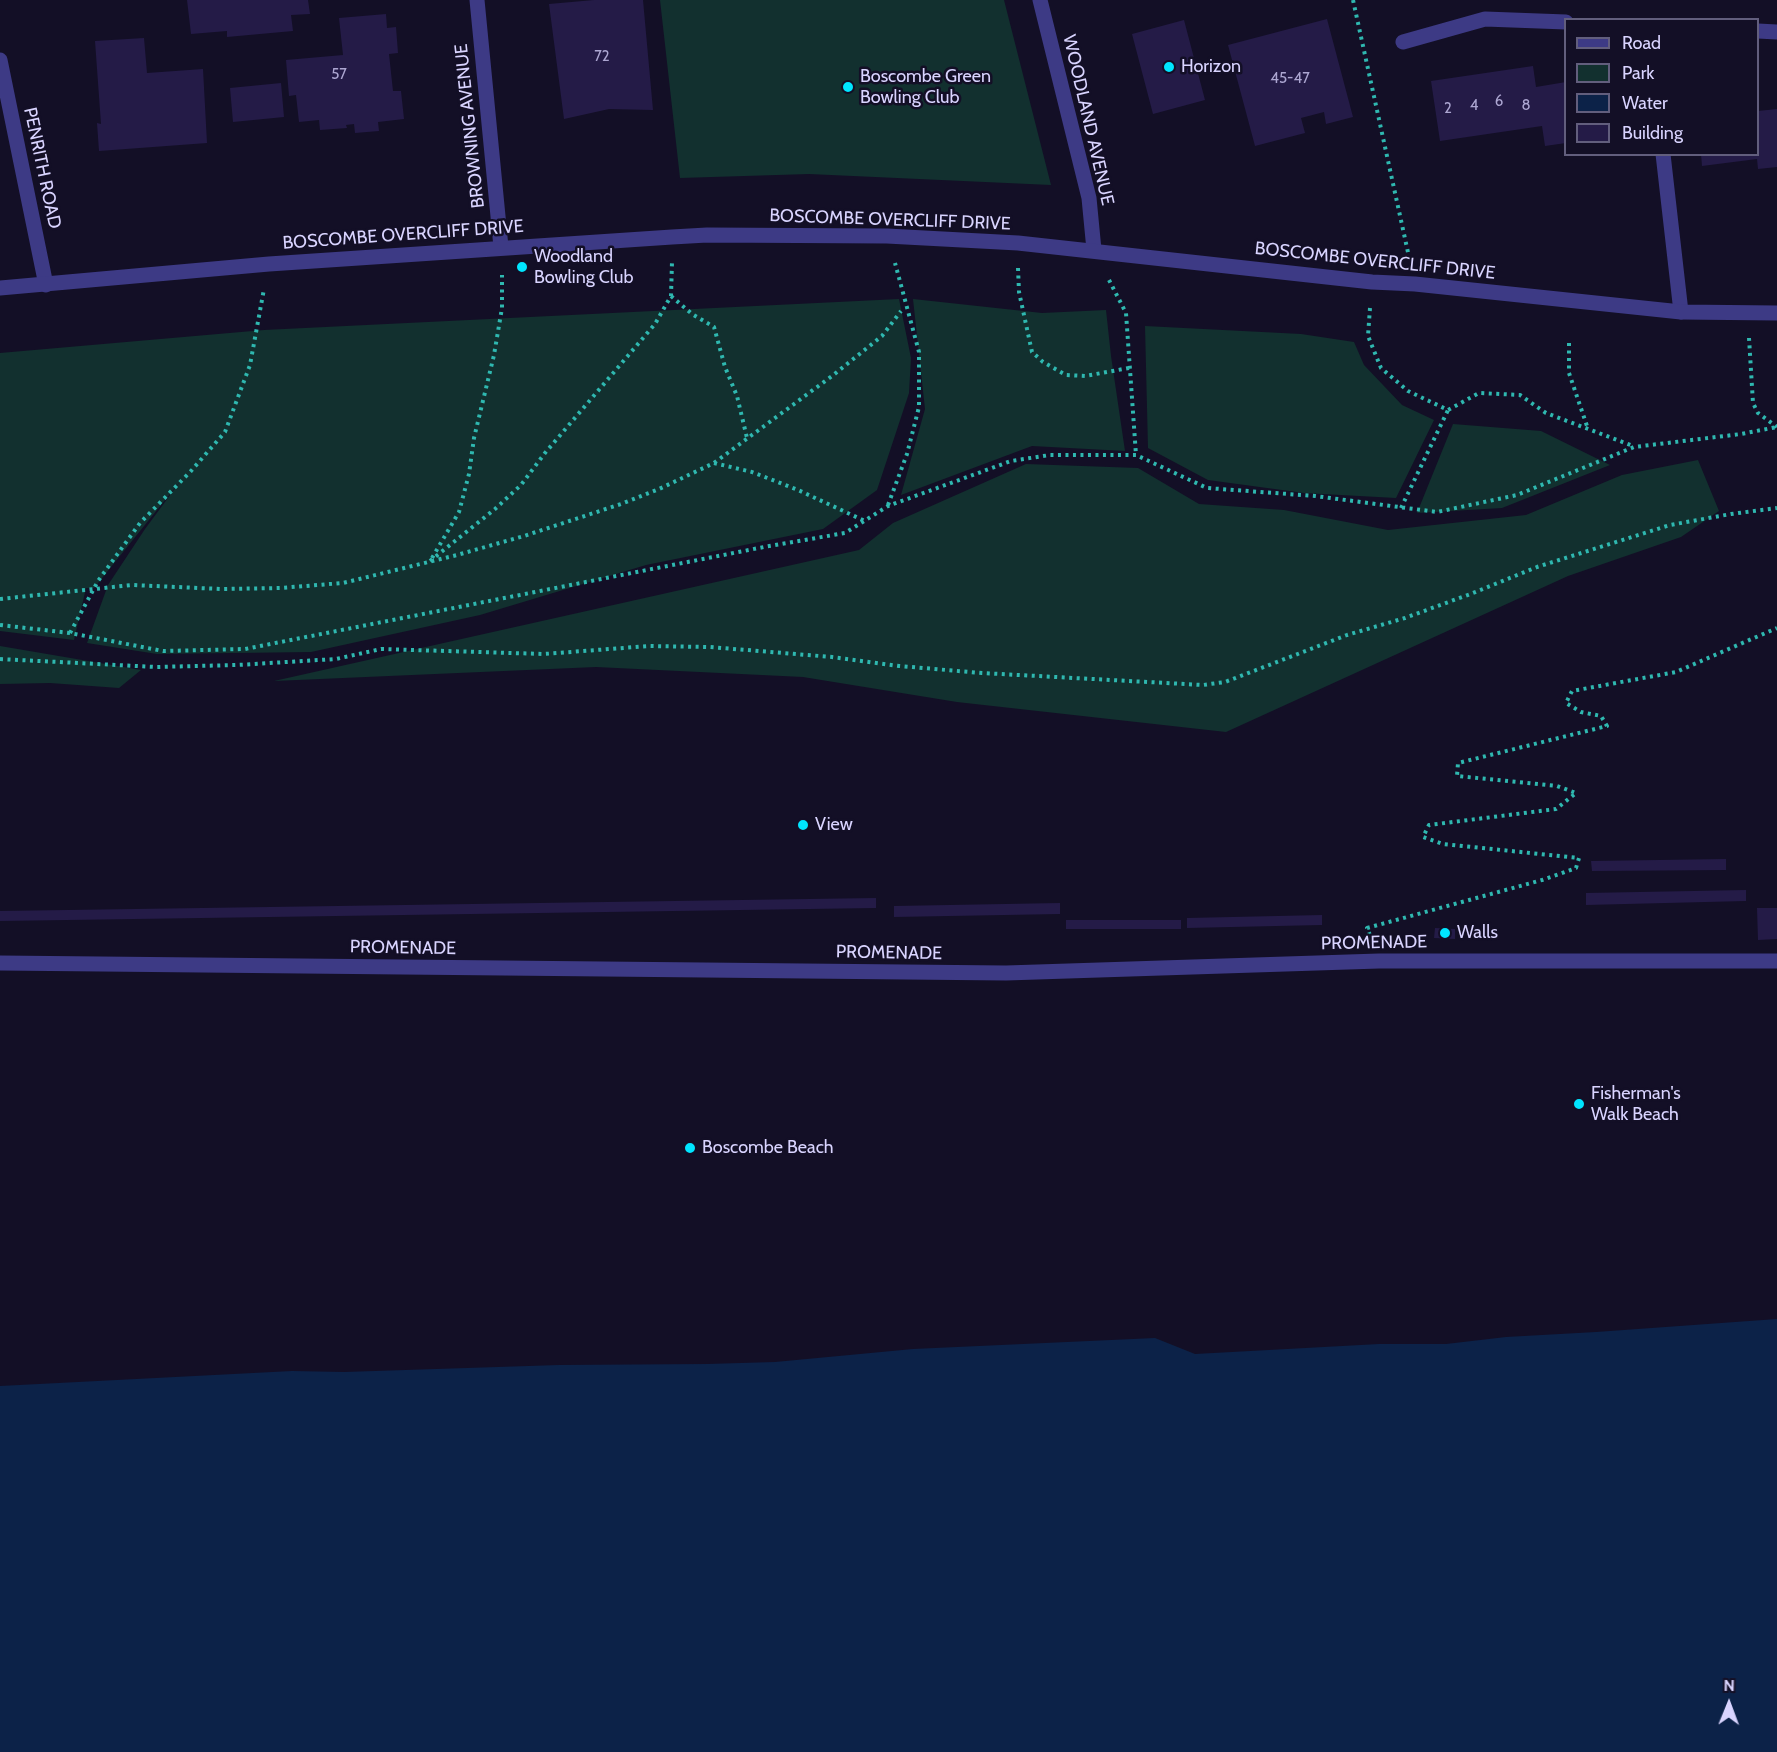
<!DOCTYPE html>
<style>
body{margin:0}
#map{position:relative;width:1777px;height:1752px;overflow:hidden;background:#130f26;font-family:Cabin,sans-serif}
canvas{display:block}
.legend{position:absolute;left:1564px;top:18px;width:195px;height:138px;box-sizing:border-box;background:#130f26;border:2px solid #625e7d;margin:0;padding:8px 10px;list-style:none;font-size:18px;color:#d9d4ff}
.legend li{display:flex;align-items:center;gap:12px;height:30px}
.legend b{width:30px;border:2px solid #625e7d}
.north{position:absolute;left:1699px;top:1674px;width:60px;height:60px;-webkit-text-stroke:4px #130f26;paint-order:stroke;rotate:1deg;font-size:16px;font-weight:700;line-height:24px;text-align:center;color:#d9d4ff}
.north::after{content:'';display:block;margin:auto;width:21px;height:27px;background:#d9d4ff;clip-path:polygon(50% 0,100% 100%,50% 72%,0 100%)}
</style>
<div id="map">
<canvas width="1777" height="1752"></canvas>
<ul class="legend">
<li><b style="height:8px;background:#3d3a85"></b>Road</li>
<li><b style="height:16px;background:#12302f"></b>Park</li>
<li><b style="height:16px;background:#0c2248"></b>Water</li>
<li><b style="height:16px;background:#241b47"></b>Building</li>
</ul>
<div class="north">N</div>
</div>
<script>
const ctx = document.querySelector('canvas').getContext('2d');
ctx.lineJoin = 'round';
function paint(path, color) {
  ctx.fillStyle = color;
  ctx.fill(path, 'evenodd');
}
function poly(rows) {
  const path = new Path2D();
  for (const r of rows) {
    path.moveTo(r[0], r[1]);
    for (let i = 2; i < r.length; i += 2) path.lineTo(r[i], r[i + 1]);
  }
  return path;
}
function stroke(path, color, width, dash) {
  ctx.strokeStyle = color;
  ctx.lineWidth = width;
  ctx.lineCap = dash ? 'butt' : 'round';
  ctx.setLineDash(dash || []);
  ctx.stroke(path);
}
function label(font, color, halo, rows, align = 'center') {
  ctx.font = font + ' Cabin,sans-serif';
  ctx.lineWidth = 5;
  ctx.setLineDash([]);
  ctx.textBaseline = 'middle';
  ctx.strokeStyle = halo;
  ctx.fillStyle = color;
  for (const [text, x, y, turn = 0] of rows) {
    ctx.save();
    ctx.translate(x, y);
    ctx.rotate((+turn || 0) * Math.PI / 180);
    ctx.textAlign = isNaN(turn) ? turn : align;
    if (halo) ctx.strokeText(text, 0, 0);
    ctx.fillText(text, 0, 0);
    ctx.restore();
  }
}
const green = poly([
 [660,0,1004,0,1051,185,809,174,680,178],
 [899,299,911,358,909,393,877,490,823,529,646,565,480,615,311,652,157,654,87,643,108,585,145,529,182,479,94,588,86,588,74,640,0,631,0,353,264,330],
 [913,299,1042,313,1106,310,1111,356,1125,451,1032,446,901,495,925,409],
 [1145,326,1301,334,1354,342,1364,365,1402,405,1434,420,1396,498,1304,493,1208,480,1148,448],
 [1453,424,1541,431,1610,465,1502,508,1417,513],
 [1698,460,1719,511,1681,537,1568,576,1226,732,957,702,803,677,596,667,274,681,859,550,893,523,1026,464,1138,468,1199,504,1284,510,1388,530,1526,515,1622,475],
 [0,646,141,670,119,688,50,683,0,684]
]);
const water = poly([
 [1777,1319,1777,1752,0,1752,0,1386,292,1371,344,1372,559,1365,707,1364,775,1362,913,1349,1155,1338,1195,1354,1379,1344,1446,1344,1506,1337,1596,1332]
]);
const building = poly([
 [187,0,308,0,310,14,291,15,293,31,227,37,227,31,191,34],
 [594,0,643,0,653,110,609,109,564,119,549,4],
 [386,14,387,28,396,27,398,53,389,54,393,91,401,91,404,119,378,122,379,131,355,133,354,124,346,125,347,128,320,130,319,120,299,122,296,95,289,96,286,60,343,55,339,18],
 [1327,19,1353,117,1326,124,1324,112,1301,118,1305,133,1255,146,1228,45],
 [1184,20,1205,100,1153,114,1132,34],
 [144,38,147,73,203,69,207,143,99,151,97,123,101,124,95,41],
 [1533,66,1536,87,1566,82,1566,143,1545,146,1542,126,1440,141,1431,81],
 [281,83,284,117,233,122,230,88],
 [1777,109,1777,167,1758,169,1757,159,1702,166,1701,154,1758,154,1758,111],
 [1726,859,1726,870,1592,871,1591,861],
 [1746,890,1746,901,1586,905,1586,893],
 [876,898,876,908,0,921,0,911],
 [1060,903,1060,914,894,917,894,906],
 [1757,908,1777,908,1777,939,1758,940],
 [1322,915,1322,925,1187,928,1187,918],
 [1066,920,1181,920,1181,929,1066,929],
 [1435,928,1455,929,1455,939,1434,938]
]);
const path = poly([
 [1353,0,1409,257],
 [1018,268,1019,292,1032,352,1043,362,1066,375,1085,376,1129,368],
 [1109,280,1126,313,1136,455],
 [671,296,692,314,714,327,725,367,737,396,747,438],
 [1370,308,1368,336,1381,368,1408,391,1448,410,1479,393,1520,395,1546,413,1633,446],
 [1749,338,1753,403,1758,413,1777,427],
 [1569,343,1569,373,1588,429],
 [714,463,752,472,798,490,865,521],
 [888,505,907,454,919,407,919,352,895,263],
 [1401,508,1448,410],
 [432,558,459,512,469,474,474,438,494,355,502,308,502,275],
 [430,561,495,509,521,485,545,453,655,324,671,296,672,262],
 [0,599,132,585,221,589,280,588,343,583,457,555,524,536,621,504,659,489,714,463,832,376,882,336,901,311],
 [0,625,70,633,163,651,245,649,764,547,845,533,888,506,1011,461,1050,455,1136,455,1207,488,1315,496,1437,512,1517,495,1634,447,1741,434,1777,427],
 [70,633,98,581,140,523,191,471,225,432,250,365,264,289],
 [0,659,156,667,237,665,336,659,381,649,544,654,649,646,710,647,832,657,899,666,982,673,1203,685,1225,682,1347,635,1405,618,1473,593,1537,567,1670,525,1731,514,1777,508],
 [1370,935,1367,928,1542,880,1576,868,1579,858,1443,844,1423,837,1429,825,1556,809,1576,793,1557,786,1457,776,1458,763,1607,726,1601,716,1581,712,1566,703,1572,691,1676,672,1777,628]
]);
const pedestrian = poly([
 [0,963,1006,973,1379,961,1777,961]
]);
const minor = poly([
 [477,0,501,247],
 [1040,0,1089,198,1094,250],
 [1758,31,1777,32],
 [1403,42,1485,19,1566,22],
 [0,60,46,285],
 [1663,154,1681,312]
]);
const tertiary = poly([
 [0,288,269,264,672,237,707,235,887,236,1018,243,1372,282,1415,284,1681,312,1777,313]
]);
const markers = [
 [1169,67,6,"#00e5ff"],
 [848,87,6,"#00e5ff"],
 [522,267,6,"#00e5ff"],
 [803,825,6,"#00e5ff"],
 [1445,933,6,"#00e5ff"],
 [1579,1104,6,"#00e5ff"],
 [690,1148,6,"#00e5ff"]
];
const numberNames = [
 ["72",602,57],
 ["57",339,75],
 ["45-47",1290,79],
 ["6",1499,102],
 ["4",1474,106],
 ["8",1526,106],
 ["2",1448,109]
];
const poiNames = [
 ["Horizon",1181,67],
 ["Boscombe Green",860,77],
 ["Bowling Club",860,98],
 ["Woodland",534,257],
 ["Bowling Club",534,278],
 ["View",815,825],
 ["Walls",1457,933],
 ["Fisherman's",1591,1094],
 ["Walk Beach",1591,1115],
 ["Boscombe Beach",702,1148]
];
const streetNames = [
 ["WOODLAND AVENUE",1088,120,77],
 ["BROWNING AVENUE",470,126,-96],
 ["PENRITH ROAD",42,168,78],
 ["BOSCOMBE OVERCLIFF DRIVE",890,220,2],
 ["BOSCOMBE OVERCLIFF DRIVE",403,235,-4],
 ["BOSCOMBE OVERCLIFF DRIVE",1375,261,6],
 ["PROMENADE",1374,943,-1],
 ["PROMENADE",403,948,1],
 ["PROMENADE",889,953,1]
];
paint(green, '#12302f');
paint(water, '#0c2248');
paint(building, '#241b47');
stroke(path, '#2fb8b0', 4, [3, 4.5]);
stroke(pedestrian, '#3d3a85', 15);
stroke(minor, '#3d3a85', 15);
stroke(tertiary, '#3d3a85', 15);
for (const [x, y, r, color] of markers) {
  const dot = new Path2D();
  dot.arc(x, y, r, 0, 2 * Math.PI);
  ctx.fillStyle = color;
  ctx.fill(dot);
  stroke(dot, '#130f26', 2);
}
label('15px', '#aca6d1', null, numberNames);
label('18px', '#d9d4ff', '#130f26', poiNames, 'left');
label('18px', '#d9d4ff', '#130f26', streetNames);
</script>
